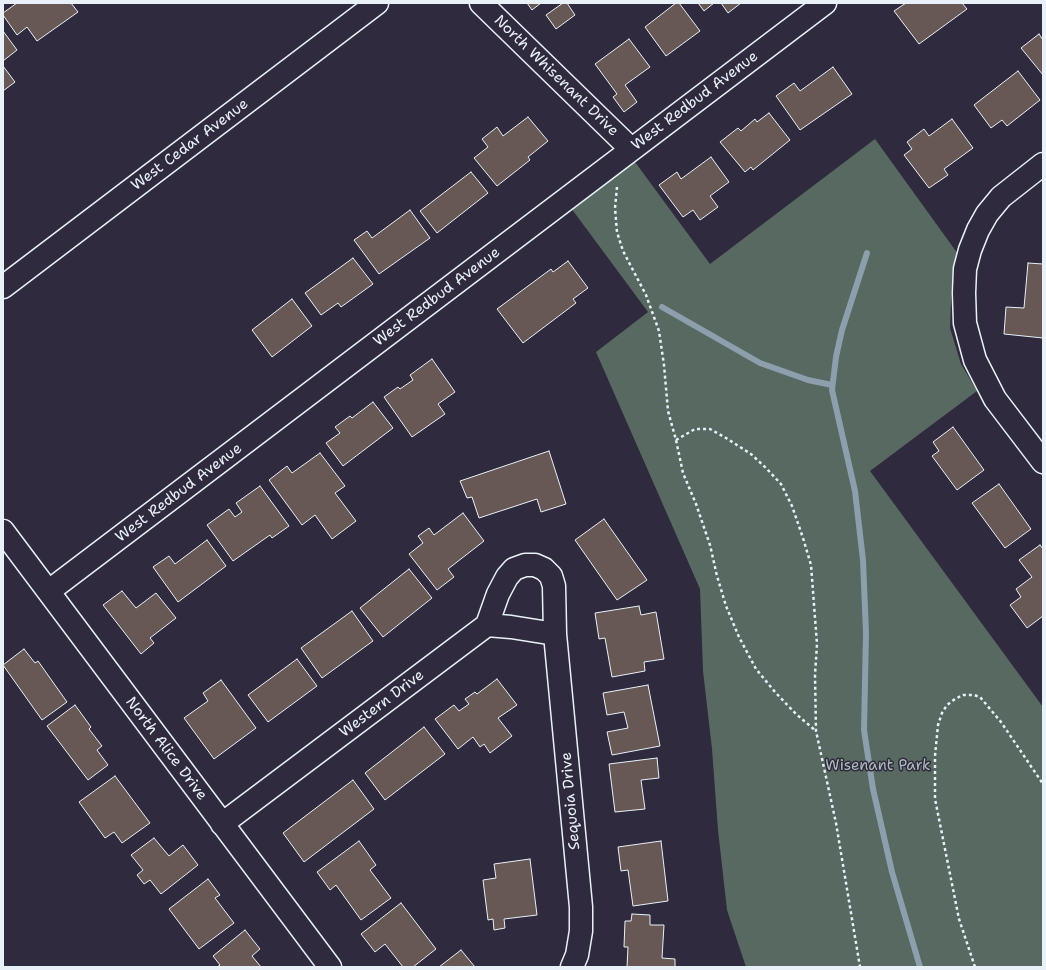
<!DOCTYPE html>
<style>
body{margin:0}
#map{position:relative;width:1046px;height:970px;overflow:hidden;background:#2f2a3d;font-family:"Shantell Sans",sans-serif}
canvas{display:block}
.frame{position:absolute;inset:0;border:4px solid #e8f1f8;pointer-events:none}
</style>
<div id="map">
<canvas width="1046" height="970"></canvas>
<div class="frame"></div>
</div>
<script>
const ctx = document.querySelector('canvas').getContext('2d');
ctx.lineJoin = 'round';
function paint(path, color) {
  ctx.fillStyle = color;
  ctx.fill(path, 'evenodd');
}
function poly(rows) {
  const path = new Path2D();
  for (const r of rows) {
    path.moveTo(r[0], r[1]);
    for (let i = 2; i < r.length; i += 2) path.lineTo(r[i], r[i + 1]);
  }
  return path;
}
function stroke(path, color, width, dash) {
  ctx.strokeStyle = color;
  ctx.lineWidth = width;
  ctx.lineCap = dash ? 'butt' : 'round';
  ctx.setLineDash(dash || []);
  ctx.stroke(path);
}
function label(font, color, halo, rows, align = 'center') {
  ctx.font = font + ' "Shantell Sans",sans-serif';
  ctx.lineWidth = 3;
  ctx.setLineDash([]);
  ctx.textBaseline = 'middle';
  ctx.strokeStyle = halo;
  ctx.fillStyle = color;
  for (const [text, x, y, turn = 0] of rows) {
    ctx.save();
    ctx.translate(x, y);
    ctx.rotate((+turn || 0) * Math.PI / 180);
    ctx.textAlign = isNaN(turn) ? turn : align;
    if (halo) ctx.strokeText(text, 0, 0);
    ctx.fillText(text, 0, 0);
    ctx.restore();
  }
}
const green = poly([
 [875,139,958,254,952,280,950,328,961,364,977,391,870,471,1043,707,1043,967,746,967,727,910,718,830,712,749,703,671,700,589,596,352,648,312,571,208,635,162,710,264]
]);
const stream = poly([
 [867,253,842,330,836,357,832,390,855,491,863,560,866,633,864,730,873,789,892,872,920,967],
 [662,307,760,363,808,380,832,385]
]);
const building = poly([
 [17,3,71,3,78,12,37,41,27,27,17,35,3,15,3,13,17,3],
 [527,3,541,3,532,10,527,3],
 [563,3,567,3,575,15,556,29,546,15,563,3],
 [676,3,679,3,700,31,666,56,645,27,676,3],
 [698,3,714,3,704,11,698,3],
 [721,3,741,3,728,13,721,3],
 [906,3,962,3,967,9,919,44,894,11,906,3],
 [3,31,17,50,3,61,3,31],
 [1039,34,1043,40,1043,75,1021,48,1039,34],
 [629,39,650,67,625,85,637,102,624,112,613,97,617,94,595,64,629,39],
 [3,66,15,82,3,91,3,66],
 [833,67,852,94,800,130,776,96,794,83,800,91,833,67],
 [1018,71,1040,100,1007,126,1002,120,991,128,974,105,1018,71],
 [769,113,790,140,753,170,751,167,745,172,720,142,738,128,741,131,755,119,757,122,769,113],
 [528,117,548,141,528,157,530,160,497,186,474,158,488,147,482,139,497,127,503,136,528,117],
 [952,119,973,148,944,169,948,175,929,188,904,155,912,149,907,142,924,129,929,136,952,119],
 [711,157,729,182,710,196,718,207,700,220,693,210,683,217,659,185,677,172,681,179,711,157],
 [471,172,488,193,437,233,420,211,471,172],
 [410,210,430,238,379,274,354,240,367,231,372,238,410,210],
 [353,258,373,284,341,307,338,303,321,315,305,293,353,258],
 [568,261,588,288,573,299,576,303,523,343,497,309,551,269,553,272,568,261],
 [1028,263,1043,264,1043,338,1004,334,1006,307,1024,308,1028,263],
 [292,299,312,326,272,357,252,330,292,299],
 [432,359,455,392,438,404,445,414,412,437,384,397,398,387,400,389,413,380,410,375,432,359],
 [373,402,393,428,343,466,326,443,340,433,335,427,350,416,352,418,373,402],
 [953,427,984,470,957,490,932,456,939,451,933,442,953,427],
 [549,451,566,504,541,512,537,499,479,518,472,497,467,498,460,481,549,451],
 [320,453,345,486,335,493,356,521,332,539,315,515,302,525,269,480,287,466,292,473,320,453],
 [999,484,1031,529,1005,548,972,503,999,484],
 [260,486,289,526,272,538,270,535,233,561,207,525,229,509,235,517,242,512,236,503,260,486],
 [463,513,484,541,448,569,454,577,437,590,409,554,423,543,418,536,429,528,434,535,463,513],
 [604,519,647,580,617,600,575,540,604,519],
 [207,540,226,566,178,602,153,567,169,556,175,564,207,540],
 [1040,545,1043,549,1043,616,1027,628,1010,605,1021,597,1016,589,1032,577,1019,560,1040,545],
 [409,569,432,598,383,637,360,608,409,569],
 [122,591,136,608,156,593,176,618,150,638,154,643,141,654,103,605,122,591],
 [639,606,641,615,656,612,664,659,644,662,645,671,612,677,605,638,599,639,595,613,639,606],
 [352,611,373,641,322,678,301,648,352,611],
 [24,649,35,663,38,661,67,702,42,720,3,665,24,649],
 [297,659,317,686,268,722,248,695,297,659],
 [497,679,517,705,498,718,512,736,490,753,484,744,480,747,473,737,458,749,435,719,454,705,459,711,469,704,465,699,475,692,477,694,497,679],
 [221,680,256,728,214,759,184,718,208,701,203,693,221,680],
 [648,685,660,746,612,755,607,732,628,728,624,712,607,715,603,693,648,685],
 [75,705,91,727,89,729,102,746,97,750,108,765,88,780,47,726,75,705],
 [424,727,445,754,385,800,365,773,424,727],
 [657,758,659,778,641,780,645,809,615,812,609,764,657,758],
 [115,776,150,823,122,843,114,832,105,838,79,802,115,776],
 [353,780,374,809,304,862,283,833,353,780],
 [154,838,169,856,183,845,198,865,161,894,150,880,144,884,137,875,143,870,131,855,154,838],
 [359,841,376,865,370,870,391,898,361,920,336,885,330,890,317,872,359,841],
 [661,841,668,901,633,906,628,870,621,871,618,847,661,841],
 [530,859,537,915,504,919,505,928,494,930,493,919,488,920,483,880,496,878,494,864,530,859],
 [208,879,220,895,215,898,234,923,199,949,169,909,208,879],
 [401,903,436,949,413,967,403,967,385,944,375,952,361,934,401,903],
 [632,914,650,915,650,925,664,925,662,958,675,959,675,967,627,967,628,947,624,947,625,921,631,921,632,914],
 [245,930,260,949,252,956,261,967,217,967,220,965,213,956,245,930],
 [461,950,475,967,439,967,461,950]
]);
const path = poly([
 [617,187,615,208,617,232,623,251,646,295,659,331,664,365,668,411,676,440,683,473,696,504,710,545,717,576,726,606,739,637,756,669,775,692,796,714,816,731],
 [676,440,695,429,710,429,726,438,751,454,766,468,781,484,792,506,803,538,811,565,817,644,815,675,816,731,836,823,860,967],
 [975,967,959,919,935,799,935,756,938,725,942,713,947,705,955,699,963,695,974,695,980,697,1001,722,1043,784]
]);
const minor = poly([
 [481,3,631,149],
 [1043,164,1001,197,987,214,978,230,970,250,965,269,964,293,965,323,975,360,995,399,1043,462],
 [3,287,377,3],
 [3,531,330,967],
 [49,591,825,3],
 [487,625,498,594,507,577,514,569,525,565,535,565,544,569,551,576,554,586,555,634,581,907,581,931,577,955,572,967],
 [222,824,487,625,511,627,555,634]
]);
const streetNames = [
 ["North Whisenant Drive",556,76,44],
 ["West Redbud Avenue",695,101,-37],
 ["West Cedar Avenue",190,145,-37],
 ["West Redbud Avenue",437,297,-37],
 ["West Redbud Avenue",179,493,-37],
 ["Western Drive",382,704,-37],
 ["North Alice Drive",166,749,53],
 ["Sequoia Drive",571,801,-95]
];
const parkNames = [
 ["Wisenant Park",878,766]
];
paint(green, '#576961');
stroke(stream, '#8d9eac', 6);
paint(building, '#675855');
stroke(building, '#e8f1f8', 1);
stroke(minor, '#e8f1f8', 25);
stroke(path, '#e8f1f8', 2.5, [3, 3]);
stroke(minor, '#2f2a3d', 22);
label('15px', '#e8f1f8', '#2f2a3d', streetNames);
label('15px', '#aebbbc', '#2f2a3d', parkNames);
</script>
